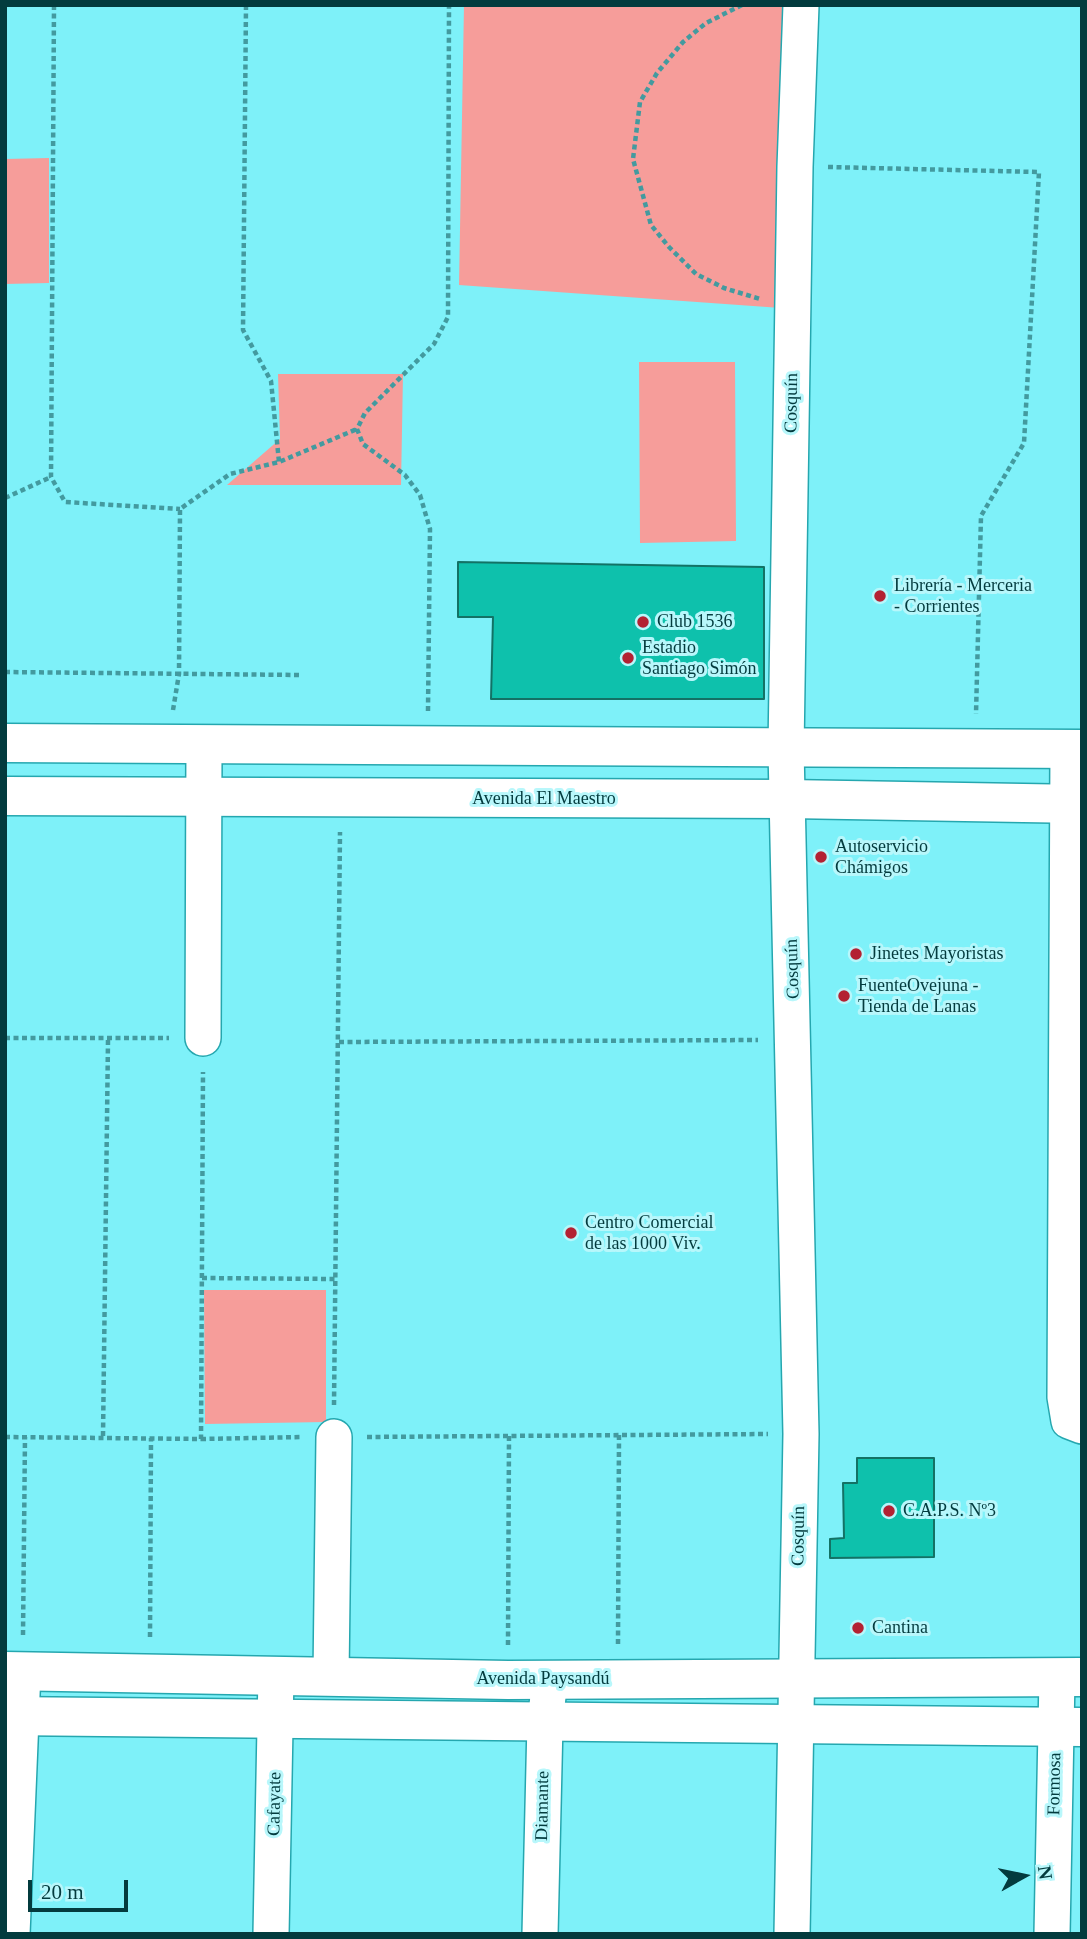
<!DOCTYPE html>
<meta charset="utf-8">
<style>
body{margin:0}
#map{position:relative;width:1087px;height:1939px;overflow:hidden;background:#7ef1f9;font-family:"Times New Roman",serif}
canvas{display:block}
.frame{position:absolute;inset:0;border:7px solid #033b3e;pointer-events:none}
.north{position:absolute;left:989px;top:1841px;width:70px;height:70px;-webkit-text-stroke:5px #b8f7fb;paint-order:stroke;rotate:81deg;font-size:19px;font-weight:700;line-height:28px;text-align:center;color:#033b3e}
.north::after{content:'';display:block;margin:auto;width:24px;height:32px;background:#033b3e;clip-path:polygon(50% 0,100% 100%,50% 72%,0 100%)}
.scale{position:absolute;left:28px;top:1880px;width:100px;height:32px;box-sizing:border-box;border:4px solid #033b3e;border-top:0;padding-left:9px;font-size:21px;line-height:24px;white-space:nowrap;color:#033b3e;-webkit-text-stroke:5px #b8f7fb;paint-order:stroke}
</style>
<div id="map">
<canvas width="1087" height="1939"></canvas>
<div class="frame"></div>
<div class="north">N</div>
<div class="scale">20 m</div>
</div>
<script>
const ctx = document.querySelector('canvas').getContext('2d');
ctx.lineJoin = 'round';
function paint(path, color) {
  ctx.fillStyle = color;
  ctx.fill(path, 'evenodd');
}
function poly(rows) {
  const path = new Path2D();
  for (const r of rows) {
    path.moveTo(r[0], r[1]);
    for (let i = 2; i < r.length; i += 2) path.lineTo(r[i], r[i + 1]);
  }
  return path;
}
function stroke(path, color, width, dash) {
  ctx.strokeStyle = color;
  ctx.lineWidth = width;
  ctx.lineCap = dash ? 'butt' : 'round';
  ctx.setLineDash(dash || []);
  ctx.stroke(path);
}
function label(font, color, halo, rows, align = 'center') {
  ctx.font = font + ' "Times New Roman",serif';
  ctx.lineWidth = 6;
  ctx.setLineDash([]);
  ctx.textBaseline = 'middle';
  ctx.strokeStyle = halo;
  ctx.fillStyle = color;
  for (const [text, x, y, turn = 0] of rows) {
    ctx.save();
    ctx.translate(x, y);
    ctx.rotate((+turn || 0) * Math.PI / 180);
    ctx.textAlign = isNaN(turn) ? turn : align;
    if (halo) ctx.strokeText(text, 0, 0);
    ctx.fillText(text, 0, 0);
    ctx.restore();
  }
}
const green = poly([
 [464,5,782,5,781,308,459,285],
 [49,158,49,283,5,284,5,159],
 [639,362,735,362,736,541,640,543],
 [278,374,403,374,401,485,227,485,280,439],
 [204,1290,326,1290,326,1422,205,1424]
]);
const building = poly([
 [458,562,764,567,764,699,491,699,493,617,458,617,458,562],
 [857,1458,934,1458,934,1557,830,1558,830,1539,844,1538,843,1483,857,1483,857,1458]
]);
const path = poly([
 [54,5,51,477,65,502,180,509],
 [246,5,243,330,271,381,279,462],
 [742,5,706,23,683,42,657,73,640,102,633,159,651,225,669,247,696,274,724,288,760,299],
 [828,167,1039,172,1024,443,981,516,976,714],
 [5,498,51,477],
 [5,672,300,675],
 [173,710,179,674,180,509,230,474,279,462,357,429],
 [428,711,430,529,420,495,405,475,363,444,357,429,365,413,434,344,448,317,449,5],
 [5,1038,169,1038],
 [339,1042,758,1040],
 [202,1278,336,1279],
 [334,1405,340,832],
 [103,1436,108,1040],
 [5,1437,201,1439,203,1072],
 [367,1437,768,1434],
 [201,1439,302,1437],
 [23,1635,25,1437],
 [150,1637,151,1438],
 [618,1644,619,1435],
 [508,1645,509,1436]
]);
const minor = poly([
 [1068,749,1065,1397,1069,1421,1082,1426],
 [203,1038,204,744],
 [331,1676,334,1437],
 [12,1934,23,1671],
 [271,1934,276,1675],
 [540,1934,545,1723,550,1679],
 [792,1934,801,1434,786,749,795,167,801,5],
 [1052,1934,1057,1677]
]);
const major = poly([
 [5,743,1082,749],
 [5,796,788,799,1082,804],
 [5,1671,508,1680,1082,1677],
 [5,1716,1082,1727]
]);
const markers = [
 [880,596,7,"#b32132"],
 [643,622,7,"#b32132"],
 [628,658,7,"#b32132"],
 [821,857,7,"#b32132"],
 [856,954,7,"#b32132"],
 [844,996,7,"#b32132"],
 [571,1233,7,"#b32132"],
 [889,1511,7,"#b32132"],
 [858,1628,7,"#b32132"]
];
const streetNames = [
 ["Cosquín",792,403,-89],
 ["Avenida El Maestro",544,799],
 ["Cosquín",793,969,-92],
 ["Cosquín",799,1536,-89],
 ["Avenida Paysandú",543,1679],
 ["Formosa",1055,1784,-89],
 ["Cafayate",275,1804,-89],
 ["Diamante",543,1806,-89]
];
const poiNames = [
 ["Librería - Merceria",894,586],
 ["- Corrientes",894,607],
 ["Club 1536",657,622],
 ["Estadio",642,648],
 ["Santiago Simón",642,669],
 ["Autoservicio",835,847],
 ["Chámigos",835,868],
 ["Jinetes Mayoristas",870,954],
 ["FuenteOvejuna -",858,986],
 ["Tienda de Lanas",858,1007],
 ["Centro Comercial",585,1223],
 ["de las 1000 Viv.",585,1244],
 ["C.A.P.S. Nº3",903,1511],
 ["Cantina",872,1628]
];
paint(green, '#f69d9a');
paint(building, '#0ec1ac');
stroke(building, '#137265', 2);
stroke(minor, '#25a7af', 38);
stroke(major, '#25a7af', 41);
stroke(path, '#439a9f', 4.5, [5, 3.5]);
stroke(minor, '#fff', 35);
stroke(major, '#fff', 38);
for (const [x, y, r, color] of markers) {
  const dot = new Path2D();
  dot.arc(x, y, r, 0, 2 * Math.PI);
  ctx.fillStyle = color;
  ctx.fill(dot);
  stroke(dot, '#b8f7fb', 2.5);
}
label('18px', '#033b3e', '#b8f7fb', streetNames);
label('18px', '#033b3e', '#b8f7fb', poiNames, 'left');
</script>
